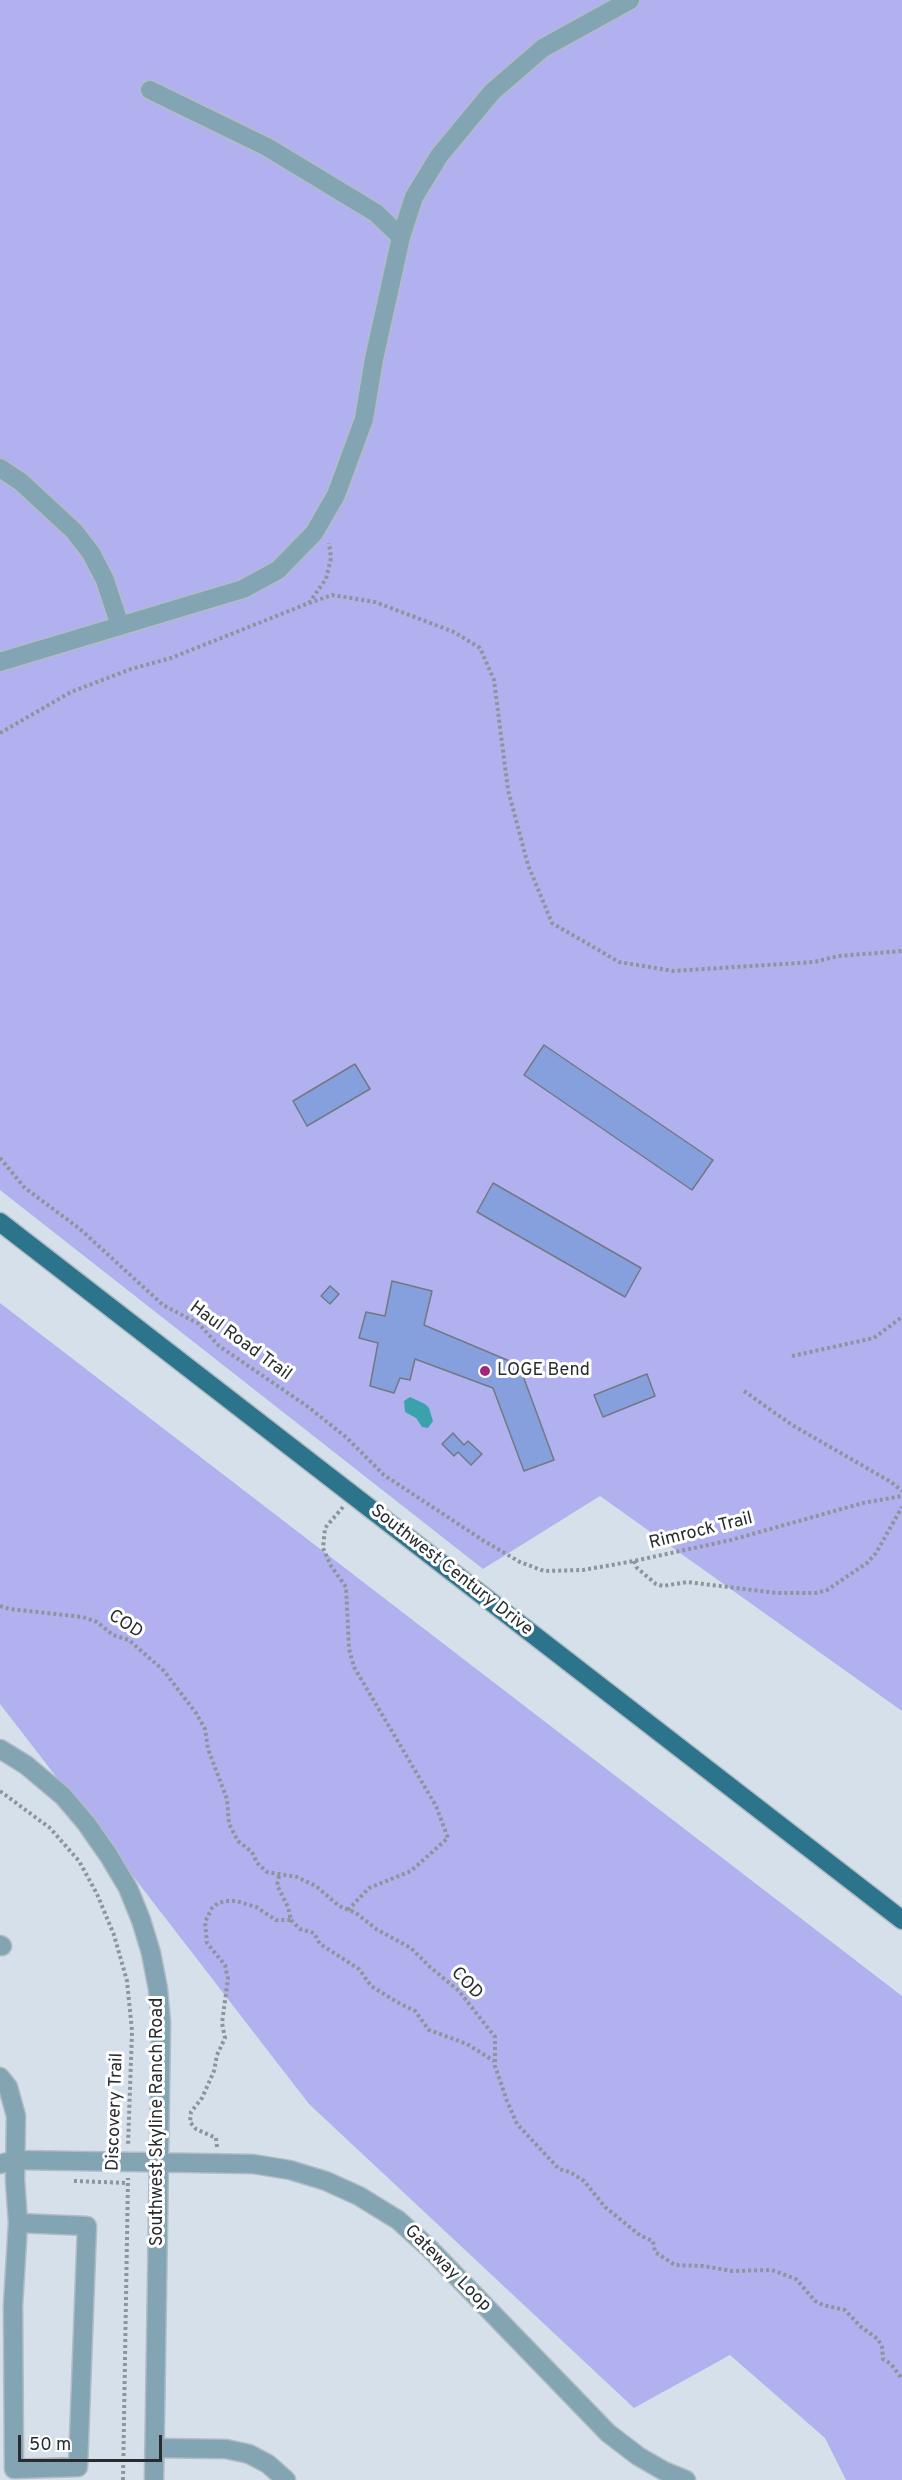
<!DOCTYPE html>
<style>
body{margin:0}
#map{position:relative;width:902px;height:2480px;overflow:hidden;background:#d5e0ea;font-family:Overpass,sans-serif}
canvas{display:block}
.scale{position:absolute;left:18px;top:2435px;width:144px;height:27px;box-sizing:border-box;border:3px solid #282c30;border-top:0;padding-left:8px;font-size:18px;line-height:21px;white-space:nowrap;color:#282c30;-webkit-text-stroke:4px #fff;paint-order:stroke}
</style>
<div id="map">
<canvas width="902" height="2480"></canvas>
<div class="scale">50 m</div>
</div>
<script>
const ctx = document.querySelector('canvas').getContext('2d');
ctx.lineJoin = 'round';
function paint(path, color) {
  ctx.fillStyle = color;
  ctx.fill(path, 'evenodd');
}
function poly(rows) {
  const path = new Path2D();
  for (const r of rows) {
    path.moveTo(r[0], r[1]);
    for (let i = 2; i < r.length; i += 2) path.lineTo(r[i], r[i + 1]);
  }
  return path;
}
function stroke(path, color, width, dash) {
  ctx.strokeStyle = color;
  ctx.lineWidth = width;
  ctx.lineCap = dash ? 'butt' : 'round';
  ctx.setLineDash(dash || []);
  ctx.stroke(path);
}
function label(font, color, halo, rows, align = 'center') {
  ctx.font = font + ' Overpass,sans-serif';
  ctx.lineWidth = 6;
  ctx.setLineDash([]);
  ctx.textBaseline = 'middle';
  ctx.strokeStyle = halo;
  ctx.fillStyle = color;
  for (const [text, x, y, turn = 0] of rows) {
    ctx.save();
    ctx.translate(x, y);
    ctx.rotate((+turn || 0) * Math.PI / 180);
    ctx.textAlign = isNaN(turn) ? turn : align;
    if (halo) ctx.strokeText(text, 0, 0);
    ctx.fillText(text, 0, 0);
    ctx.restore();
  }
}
const green = poly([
 [0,0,902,0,902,1711,600,1496,483,1569,0,1190],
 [0,1303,902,1996,902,2480,846,2480,825,2438,730,2355,634,2408,309,2104,0,1704]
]);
const water = poly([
 [410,1397,425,1404,429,1408,433,1421,428,1428,422,1427,416,1418,405,1412,404,1401]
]);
const building = poly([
 [544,1045,713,1160,692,1190,524,1075,544,1045],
 [355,1064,370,1089,307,1126,293,1101,355,1064],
 [493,1183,641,1268,625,1297,477,1212,493,1183],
 [392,1281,432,1291,424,1325,519,1365,554,1460,524,1471,493,1388,415,1359,410,1380,400,1378,394,1393,370,1386,378,1343,359,1338,366,1312,385,1316,392,1281],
 [330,1286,339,1294,330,1304,321,1296,330,1286],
 [647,1374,655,1396,603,1417,594,1395,647,1374],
 [453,1433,464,1445,468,1441,482,1454,471,1465,458,1452,454,1456,442,1444,453,1433]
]);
const path = poly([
 [309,603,332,595,375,602,454,632,480,648,494,680,508,790,528,865,552,923,619,962,673,971,814,962,838,956,902,951],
 [0,733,71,692,131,669,171,658,309,603,326,579,331,558,329,543],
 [0,1158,25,1188,80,1229,163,1305,199,1324,219,1346,307,1406,347,1438,384,1475,484,1541,520,1562,544,1571,583,1570,634,1561,731,1540,863,1503,902,1496],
 [792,1356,874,1338,902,1317],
 [744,1391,792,1425,891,1482,902,1491],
 [343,1507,325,1528,323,1548,331,1566,346,1587,349,1649,354,1667,436,1806,448,1838,411,1871,369,1888,348,1910],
 [634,1561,637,1568,656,1584,663,1586,687,1582,777,1593,816,1593,827,1590,867,1563,876,1553,902,1507],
 [0,1606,10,1609,83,1617,97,1622,113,1635,129,1640,164,1671,196,1713,205,1729,208,1749,227,1799,229,1824,238,1841,252,1852,257,1863,267,1872,297,1877,316,1886,339,1906,356,1913,376,1929,411,1948,430,1967,459,1991,495,2037,495,2066,507,2101,517,2124,559,2169,570,2172,584,2181,605,2207,641,2236,653,2241,655,2252,675,2265,703,2266,732,2271,772,2270,796,2279,815,2301,823,2305,845,2310,861,2327,878,2339,882,2347,883,2359,891,2364,902,2379],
 [0,1791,50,1828,79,1861,97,1894,114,1935,127,1981,132,2031,128,2146],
 [291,1920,300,1929,314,1933,320,1944,359,1969,371,1986,397,2002,415,2011,429,2030,467,2044,494,2061],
 [217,2147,216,2138,196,2129,190,2122,191,2112,202,2098,214,2071,217,2055,225,2038,222,2023,228,1979,225,1965,207,1943,205,1922,212,1908,218,1903,226,1901,236,1901,256,1907,276,1920,291,1920,288,1907,277,1885,279,1876],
 [74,2181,128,2183],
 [123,2480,128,2178]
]);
const minor = poly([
 [150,90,267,147,376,213,401,237],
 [0,468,21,482,74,531,91,553,105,580,120,626],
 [0,662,243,589,278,570,314,533,336,495,364,419,374,359,401,237,414,197,439,156,492,92,543,48,630,0],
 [0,1749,26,1765,63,1796,86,1823,109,1856,128,1888,141,1920,151,1953,158,1989,161,2023,154,2480],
 [0,1945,2,1946],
 [0,2077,8,2087,16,2116,15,2180,18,2223,13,2305,14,2469,78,2467,87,2226,18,2223],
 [0,2164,16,2160,253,2164,290,2170,326,2181,359,2196,398,2220,430,2249,608,2433,638,2456,664,2471,686,2480],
 [155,2448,226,2449,249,2454,268,2464,286,2480]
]);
const major = poly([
 [0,1222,902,1920]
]);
const markers = [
 [485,1371,6,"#a22679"]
];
const streetNames = [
 ["Haul Road Trail",240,1342,36],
 ["Rimrock Trail",701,1532,-14],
 ["Southwest Century Drive",451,1571,38],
 ["COD",125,1625,33],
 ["COD",466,1984,46],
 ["Discovery Trail",116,2112,-88],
 ["Southwest Skyline Ranch Road",158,2122,-90],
 ["Gateway Loop",447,2269,45]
];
const poiNames = [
 ["LOGE Bend",497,1371]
];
paint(green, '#b2b1ef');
paint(water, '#3ba2ad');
paint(building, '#85a0dd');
stroke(building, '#737883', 1.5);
stroke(minor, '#b2bcc5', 21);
stroke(major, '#b2bcc5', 21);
stroke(path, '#8d959c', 4, [3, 3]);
stroke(minor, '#83a4b3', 18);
stroke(major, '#2c738c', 18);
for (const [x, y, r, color] of markers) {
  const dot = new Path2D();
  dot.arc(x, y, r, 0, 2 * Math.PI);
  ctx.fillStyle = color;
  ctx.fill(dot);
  stroke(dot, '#fff', 2);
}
label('18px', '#282c30', '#fff', streetNames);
label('18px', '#282c30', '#fff', poiNames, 'left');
</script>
